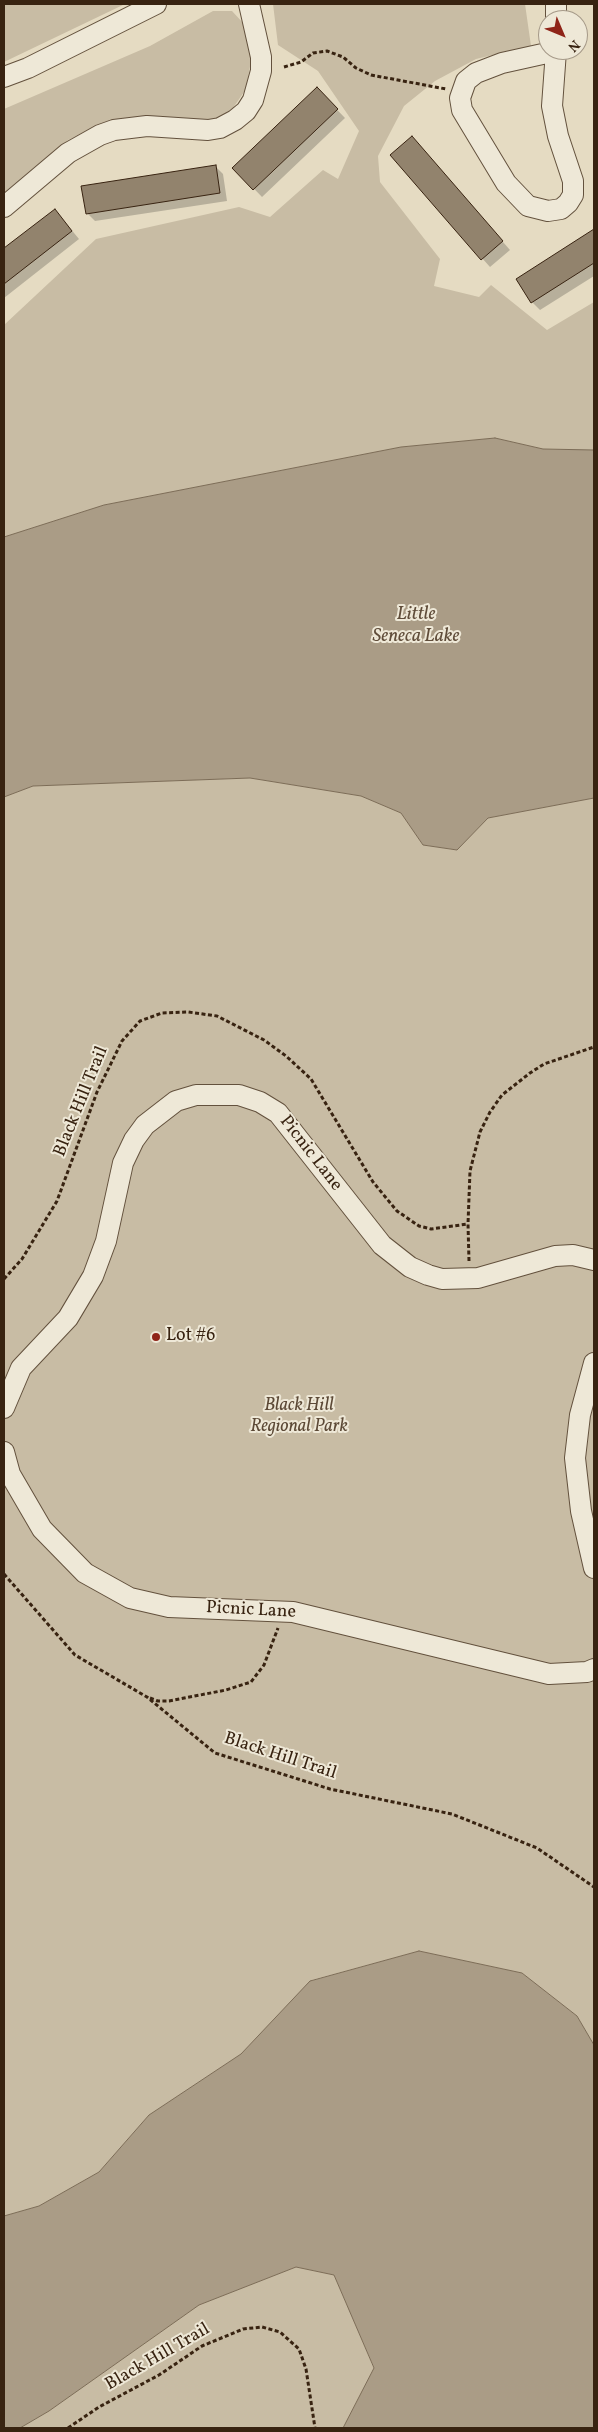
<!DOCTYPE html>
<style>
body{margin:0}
#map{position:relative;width:598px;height:2432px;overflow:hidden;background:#e5dbc2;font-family:Vollkorn,serif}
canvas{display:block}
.frame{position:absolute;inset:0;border:5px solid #382311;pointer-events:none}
.north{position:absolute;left:538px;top:10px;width:50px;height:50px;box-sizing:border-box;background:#eee8d7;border:1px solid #a59988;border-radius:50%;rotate:135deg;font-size:14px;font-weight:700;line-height:20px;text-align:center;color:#382311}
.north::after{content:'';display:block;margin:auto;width:18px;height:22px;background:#8f2418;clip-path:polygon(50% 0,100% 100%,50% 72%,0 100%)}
</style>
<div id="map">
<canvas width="598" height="2432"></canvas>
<div class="frame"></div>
<div class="north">N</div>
</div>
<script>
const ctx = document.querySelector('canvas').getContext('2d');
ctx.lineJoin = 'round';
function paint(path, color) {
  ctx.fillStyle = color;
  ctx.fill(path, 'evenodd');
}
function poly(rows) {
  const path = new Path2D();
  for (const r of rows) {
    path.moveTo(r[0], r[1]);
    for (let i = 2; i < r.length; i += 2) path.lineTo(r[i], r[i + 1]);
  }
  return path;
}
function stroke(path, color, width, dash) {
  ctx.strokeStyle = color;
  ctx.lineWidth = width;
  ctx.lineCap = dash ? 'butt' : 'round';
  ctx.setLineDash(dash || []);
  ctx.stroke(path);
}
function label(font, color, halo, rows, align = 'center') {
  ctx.font = font + ' Vollkorn,serif';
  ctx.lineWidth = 4;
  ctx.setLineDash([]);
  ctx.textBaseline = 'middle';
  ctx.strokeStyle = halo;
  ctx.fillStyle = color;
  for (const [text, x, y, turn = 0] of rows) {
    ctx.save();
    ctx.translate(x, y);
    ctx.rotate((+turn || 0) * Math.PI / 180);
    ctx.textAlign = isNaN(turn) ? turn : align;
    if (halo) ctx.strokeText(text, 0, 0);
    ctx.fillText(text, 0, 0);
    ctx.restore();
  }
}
const green = poly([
 [4,4,125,4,4,62],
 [273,4,525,4,531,46,476,59,435,81,404,106,378,156,380,182,440,259,434,286,479,297,491,285,547,330,594,302,594,451,543,449,495,438,401,447,104,505,4,537,4,325,96,239,239,207,270,217,323,170,338,179,359,131,318,71,278,45],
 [213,11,232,11,244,24,251,61,246,89,233,108,217,119,202,121,142,117,105,122,68,140,4,197,4,109,150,46],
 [250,778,361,796,401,813,423,845,456,850,488,818,594,798,594,2045,577,2016,522,1973,419,1951,312,1980,241,2054,149,2115,99,2172,39,2206,4,2216,4,797,33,786],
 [296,2267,334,2275,347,2305,350,2306,352,2316,374,2369,343,2428,20,2428,49,2411,199,2305]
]);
const water = poly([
 [495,438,543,449,594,450,594,798,488,818,457,850,423,845,401,813,361,796,250,778,33,786,4,797,4,537,104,505,401,447,495,438],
 [419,1951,522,1973,577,2016,594,2045,594,2428,343,2428,374,2368,334,2275,296,2267,199,2305,49,2411,20,2428,4,2428,4,2216,39,2206,99,2172,149,2115,241,2054,310,1981,419,1951]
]);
const shadow = poly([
 [317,89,345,118,262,197,234,168],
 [419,146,510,250,490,267,391,156],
 [215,166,223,174,227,201,95,221,87,213],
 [55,210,79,239,4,298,4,250],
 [594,231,594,276,540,310,532,302,517,279]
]);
const building = poly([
 [317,87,338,109,253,190,232,168,317,87],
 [412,136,503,241,481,260,390,155,412,136],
 [216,165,220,193,86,214,81,186,216,165],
 [55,209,72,231,4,284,4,248,55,209],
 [594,229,594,263,531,303,516,279,594,229]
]);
const path = poly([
 [284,67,301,62,313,53,327,51,343,57,356,68,371,75,446,89],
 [469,1261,468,1224,470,1171,480,1132,490,1112,502,1095,530,1073,544,1064,594,1047],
 [4,1279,22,1259,57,1201,97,1092,122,1041,140,1021,162,1013,188,1012,217,1016,264,1040,286,1056,311,1079,373,1182,397,1211,419,1226,431,1229,468,1224],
 [4,1574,75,1655,147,1697,215,1753,330,1789,452,1814,537,1848,594,1887],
 [150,1698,158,1701,169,1701,226,1690,251,1682,264,1665,278,1628],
 [68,2428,99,2407,159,2375,202,2346,243,2329,262,2327,280,2332,299,2349,306,2369,315,2428]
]);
const street = poly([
 [556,4,556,20],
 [556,50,556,51,552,106,558,136,573,181,573,195,568,203,561,209,548,211,528,206,506,183,462,110,460,98,466,81,476,73,502,63,556,51],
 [4,77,28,68,156,4],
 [4,207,68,153,100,135,114,130,147,126,208,130,220,128,235,120,246,111,253,100,261,71,261,57,249,4],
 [594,1363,580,1415,575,1458,581,1511,594,1568],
 [4,1408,21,1368,68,1318,93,1276,106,1241,123,1163,134,1140,145,1125,176,1101,196,1095,239,1095,260,1102,278,1113,382,1245,410,1267,428,1275,442,1279,478,1278,555,1256,573,1255,594,1260],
 [4,1452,10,1474,42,1529,85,1573,130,1598,169,1607,293,1612,549,1674,587,1672,594,1669]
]);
const markers = [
 [156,1337,5,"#8f2418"]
];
const streetNames = [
 ["Black Hill Trail",82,1102,-68],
 ["Picnic Lane",310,1154,52],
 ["Picnic Lane",251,1611,3],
 ["Black Hill Trail",280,1757,18],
 ["Black Hill Trail",158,2358,-30]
];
const poiNames = [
 ["Lot #6",166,1337]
];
const parkNames = [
 ["Black Hill",299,1407],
 ["Regional Park",299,1428]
];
const waterNames = [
 ["Little",416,616],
 ["Seneca Lake",416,638]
];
paint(green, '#c8bca4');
paint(water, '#aa9c86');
stroke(water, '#7c6c57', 1);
paint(shadow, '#0003');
paint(building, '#92836d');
stroke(building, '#382311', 1);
stroke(street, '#63513d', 22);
stroke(path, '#382311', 3, [4, 2.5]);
stroke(street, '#eee8d7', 20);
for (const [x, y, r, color] of markers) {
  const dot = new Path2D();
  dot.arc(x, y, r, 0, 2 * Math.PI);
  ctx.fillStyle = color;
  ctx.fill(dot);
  stroke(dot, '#eee8d7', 2);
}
label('18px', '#382311', '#eee8d7', streetNames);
label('18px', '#382311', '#eee8d7', poiNames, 'left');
label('italic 18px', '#5c4936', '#eee8d7', parkNames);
label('italic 19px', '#604d3a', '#eee8d7', waterNames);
</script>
